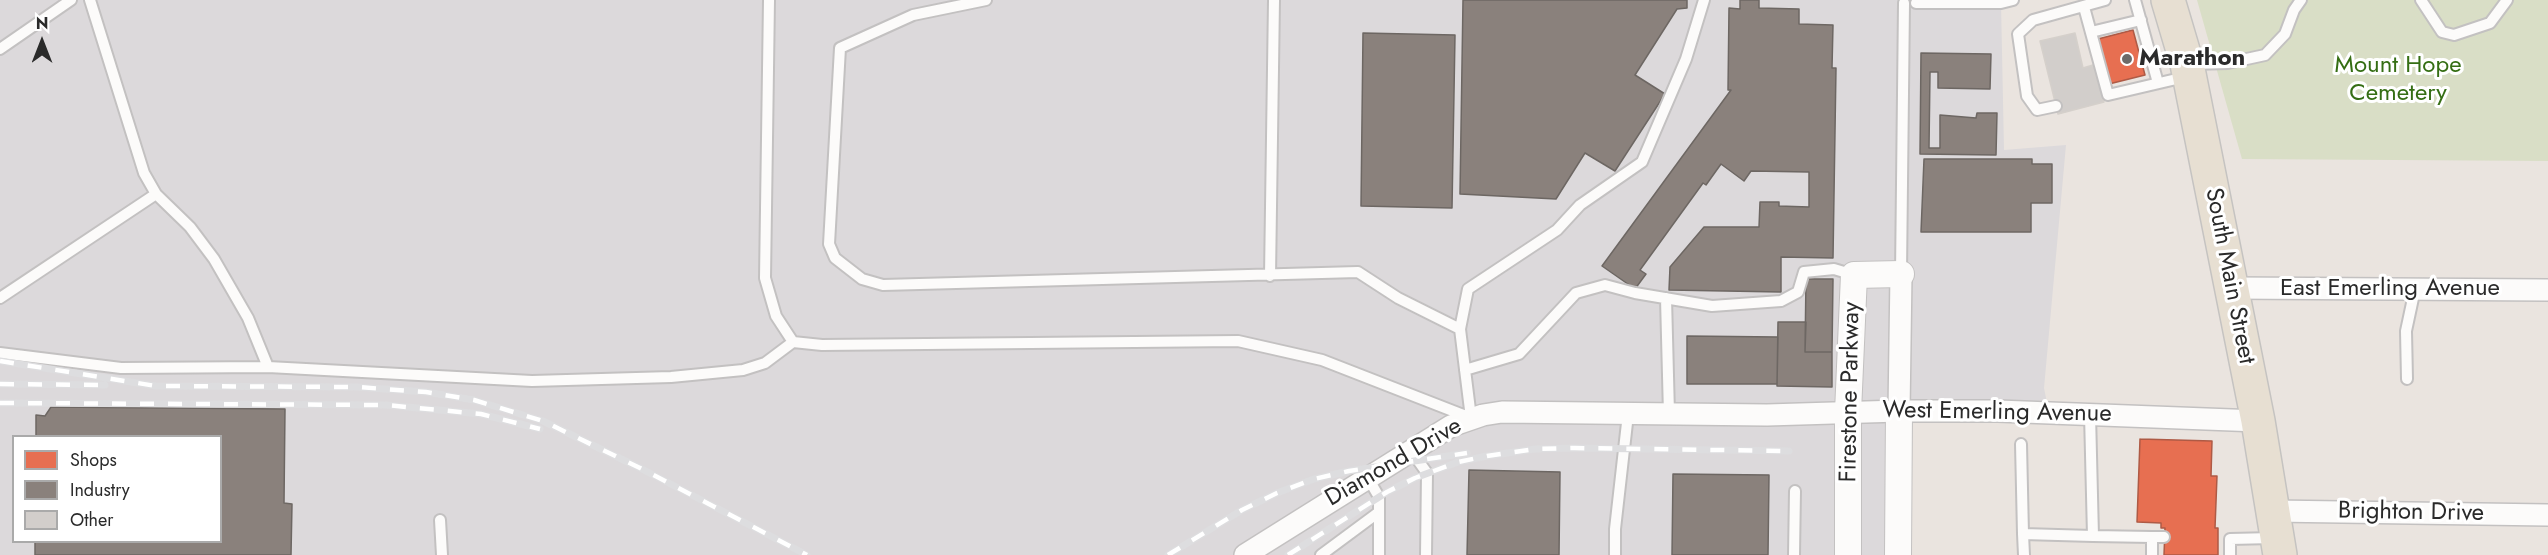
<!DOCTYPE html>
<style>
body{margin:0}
#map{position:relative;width:2548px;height:555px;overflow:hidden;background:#eae4df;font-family:Jost,sans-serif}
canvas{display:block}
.legend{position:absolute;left:12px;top:435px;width:210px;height:108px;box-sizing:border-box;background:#fff;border:2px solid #aaa;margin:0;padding:8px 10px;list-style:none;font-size:18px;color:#2a2a2a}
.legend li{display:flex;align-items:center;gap:12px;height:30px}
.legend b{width:30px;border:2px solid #aaa}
.north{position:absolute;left:12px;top:12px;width:60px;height:60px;-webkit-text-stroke:4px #fff;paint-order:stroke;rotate:0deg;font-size:16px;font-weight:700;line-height:24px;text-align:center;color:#2a2a2a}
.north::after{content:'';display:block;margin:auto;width:21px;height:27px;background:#2a2a2a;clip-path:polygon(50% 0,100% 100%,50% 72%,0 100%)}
</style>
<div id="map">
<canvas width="2548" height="555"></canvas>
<ul class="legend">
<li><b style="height:16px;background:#e76f51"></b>Shops</li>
<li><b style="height:16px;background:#8a817c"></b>Industry</li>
<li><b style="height:16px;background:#d2cecb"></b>Other</li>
</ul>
<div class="north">N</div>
</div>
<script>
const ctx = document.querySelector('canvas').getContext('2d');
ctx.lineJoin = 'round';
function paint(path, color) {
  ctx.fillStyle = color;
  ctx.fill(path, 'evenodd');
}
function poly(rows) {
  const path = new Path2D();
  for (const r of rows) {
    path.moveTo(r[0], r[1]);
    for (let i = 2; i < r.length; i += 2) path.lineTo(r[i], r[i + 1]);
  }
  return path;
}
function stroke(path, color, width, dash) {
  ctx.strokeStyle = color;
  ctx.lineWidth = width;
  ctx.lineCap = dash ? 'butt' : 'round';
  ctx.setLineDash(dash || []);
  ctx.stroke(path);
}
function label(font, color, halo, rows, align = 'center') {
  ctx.font = font + ' Jost,sans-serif';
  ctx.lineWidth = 6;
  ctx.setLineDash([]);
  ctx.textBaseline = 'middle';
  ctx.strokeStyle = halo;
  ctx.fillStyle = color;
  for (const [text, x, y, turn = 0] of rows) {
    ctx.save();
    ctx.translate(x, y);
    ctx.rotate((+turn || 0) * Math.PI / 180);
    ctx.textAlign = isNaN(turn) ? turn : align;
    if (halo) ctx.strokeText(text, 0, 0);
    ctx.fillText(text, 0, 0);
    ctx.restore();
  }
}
const industrial = poly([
 [0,0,2013,0,2001,3,2004,150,2066,145,2044,388,2049,413,1899,411,1898,555,0,555],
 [14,436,220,436,220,542,14,542]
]);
const cemetery = poly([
 [2197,0,2548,0,2548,161,2242,159]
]);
const shops = poly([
 [2133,30,2145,75,2109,84,2098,39,2133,30],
 [2140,439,2212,441,2211,476,2217,476,2215,528,2218,528,2218,555,2164,555,2165,528,2161,528,2161,523,2137,522,2140,439]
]);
const industry = poly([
 [1463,0,1687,0,1687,8,1677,9,1635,75,1665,94,1615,171,1585,153,1556,199,1460,194,1463,0],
 [1740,0,1759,0,1759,8,1799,9,1799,24,1833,25,1832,68,1836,68,1833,258,1781,257,1781,292,1669,290,1670,267,1704,227,1759,227,1760,202,1779,202,1779,206,1809,207,1809,172,1751,171,1744,181,1721,164,1706,185,1703,183,1640,270,1646,274,1635,289,1602,266,1731,90,1728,90,1729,8,1740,9,1740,0],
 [1363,33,1455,35,1452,208,1361,206,1363,33],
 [1921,53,1991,54,1990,89,1938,88,1938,72,1930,72,1929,148,1940,148,1940,115,1976,118,1977,113,1997,113,1996,155,1920,154,1921,53],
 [1924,159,2032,159,2032,164,2052,164,2052,203,2031,203,2031,232,1921,232,1924,159],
 [1806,279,1833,279,1832,352,1805,352,1806,279],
 [1778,322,1806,322,1805,352,1832,352,1832,387,1777,386,1778,322],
 [1687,336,1778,337,1777,384,1687,384,1687,336],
 [51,407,285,409,284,503,292,504,291,555,35,555,35,542,220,542,220,436,36,436,36,415,45,416,51,407],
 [1469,470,1560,472,1559,555,1467,555,1469,470],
 [1673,474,1769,475,1768,555,1672,555,1673,474]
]);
const building = poly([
 [2075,33,2083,68,2093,65,2104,102,2058,114,2040,41,2075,33]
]);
const service = poly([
 [90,0,144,173,156,194,190,227,214,259,248,318,268,367],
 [769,0,765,278,776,316,793,342,822,345,1238,341,1322,360,1471,418,1460,329],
 [986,0,913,15,840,48,829,244,835,258,862,279,883,285,1358,272,1398,298,1460,329,1468,289,1557,230,1580,205,1642,162,1686,59,1704,0],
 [2135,0,2158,83],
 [2421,0,2442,32,2454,35,2490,23,2507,0],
 [1916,3,2001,3,2013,0],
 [2084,7,2108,95,2185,77],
 [2091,32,2141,20],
 [0,49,71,0],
 [2192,64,2228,63,2265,55,2285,34,2294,10,2301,0],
 [2056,106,2037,110,2027,96,2018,34,2033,20,2105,0],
 [1901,273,1904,3],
 [1270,276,1274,0],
 [0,298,156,194],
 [1666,298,1669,414],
 [0,353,121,368,268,367,532,381,671,377,743,370,765,363,793,342],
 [1465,370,1519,354,1576,293,1605,285,1635,293,1712,306,1781,301,1798,292,1804,272,1834,269,1854,275],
 [2407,379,2406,331,2415,289],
 [2021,444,2023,534],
 [1412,452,1427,473,1426,555],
 [1368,478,1379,497,1379,555],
 [440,520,442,555],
 [2093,536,2152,537,2152,555],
 [2152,537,2164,537],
 [1321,555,1379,512],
 [1615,555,1615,529,1628,414],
 [1794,555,1795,491],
 [2024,555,2023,534,2093,536,2090,414],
 [2230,555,2230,539,2273,538]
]);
const minor = poly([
 [2231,288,2548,290],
 [1899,411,1901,274],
 [2273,511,2548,515],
 [1245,555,1451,426,1483,415,1502,412,1767,415,1899,411,1998,411,2258,421]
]);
const tertiary = poly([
 [1848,555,1848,412,1854,275,1901,274],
 [1898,555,1899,411]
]);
const primary = poly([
 [2168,0,2187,64,2258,421,2280,555]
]);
const rail = poly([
 [0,361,156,386,357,387,426,392,474,400,543,421,640,468,807,555],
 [0,384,105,385],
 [0,403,386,405,481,414,540,429],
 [1168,555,1242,510,1277,493,1314,479,1349,471,1467,453],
 [1288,555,1387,492,1415,478,1458,462,1487,456,1535,449,1575,448,1789,451]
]);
const markers = [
 [2127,59,6,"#6d6b69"]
];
const poiNames = [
 ["Marathon",2139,59]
];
const parkNames = [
 ["Mount Hope",2398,66],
 ["Cemetery",2398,94]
];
const streetNames = [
 ["South Main Street",2229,276,79],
 ["East Emerling Avenue",2390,289],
 ["Firestone Parkway",1851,392,-89],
 ["West Emerling Avenue",1997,413,1],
 ["Diamond Drive",1394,463,-30],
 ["Brighton Drive",2411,513,1]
];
paint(industrial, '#dcd9db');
paint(cemetery, '#d9dec6');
paint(shops, '#e76f51');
stroke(shops, '#ae5a45', 1.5);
paint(industry, '#8a817c');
stroke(industry, '#6d6763', 1.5);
paint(building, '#d2cecb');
stroke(building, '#d5d0cb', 1.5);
stroke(service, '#c3c1c1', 14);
stroke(minor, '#c3c1c1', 24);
stroke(tertiary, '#c3c1c1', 28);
stroke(primary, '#c5c3c1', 36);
stroke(service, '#fcfbfa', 10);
stroke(minor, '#fcfbfa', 21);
stroke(tertiary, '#fcfbfa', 26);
stroke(primary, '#e7dfd2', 33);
stroke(rail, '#dddddf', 7);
stroke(rail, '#fff', 4.5, [14]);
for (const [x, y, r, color] of markers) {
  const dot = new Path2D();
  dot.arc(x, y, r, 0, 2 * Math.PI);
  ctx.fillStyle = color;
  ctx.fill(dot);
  stroke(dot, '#fff', 2);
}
label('bold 24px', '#2a2a2a', '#fff', poiNames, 'left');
label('24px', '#356e14', '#fff', parkNames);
label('24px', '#2a2a2a', '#fff', streetNames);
</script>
